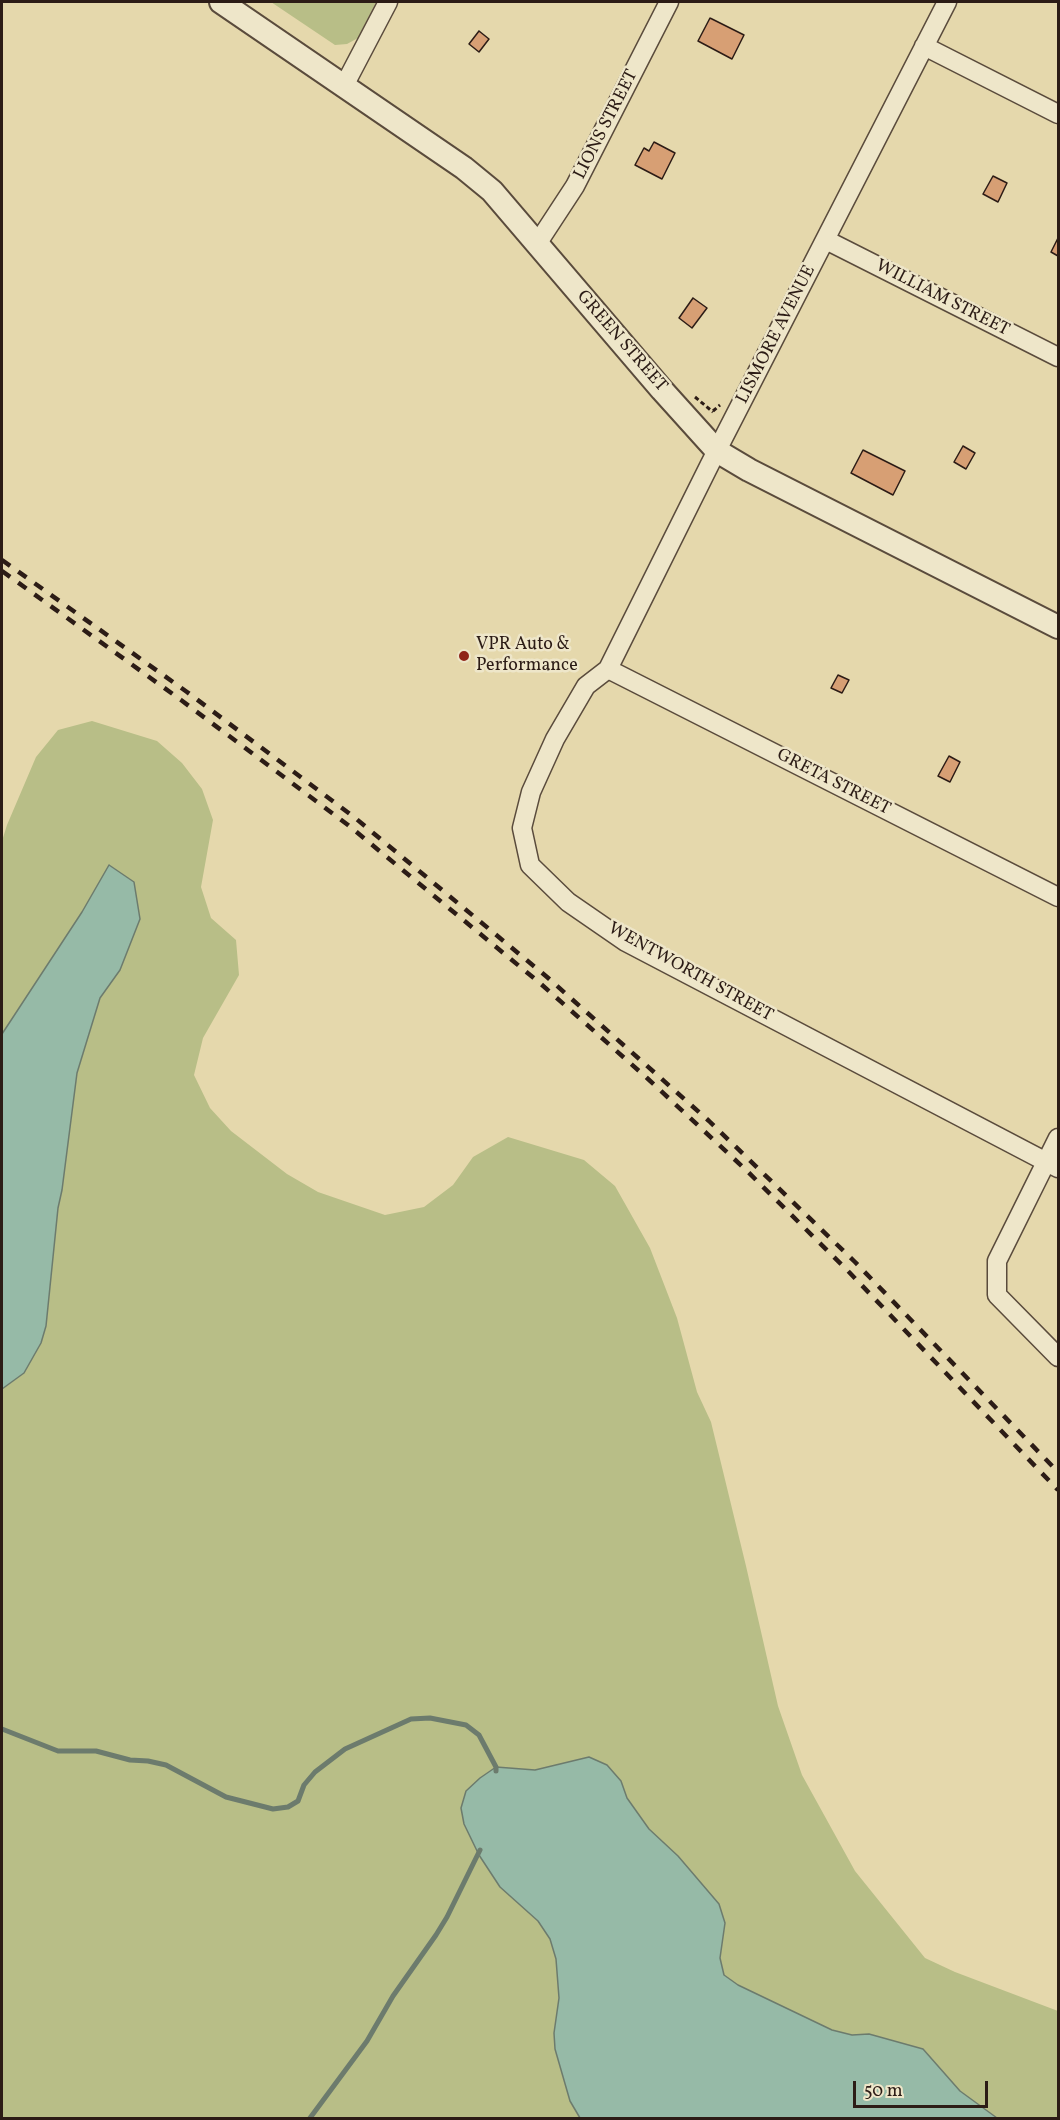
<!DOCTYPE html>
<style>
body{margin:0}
#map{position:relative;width:1060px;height:2120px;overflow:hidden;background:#e5d8ac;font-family:Vollkorn,serif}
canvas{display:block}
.frame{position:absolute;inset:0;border:3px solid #2c1c16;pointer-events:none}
.scale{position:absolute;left:853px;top:2081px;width:135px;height:27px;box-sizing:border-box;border:3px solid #2c1c16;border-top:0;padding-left:8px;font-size:18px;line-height:21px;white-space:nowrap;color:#2c1c16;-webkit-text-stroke:4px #eee6c9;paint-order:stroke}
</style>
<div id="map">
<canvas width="1060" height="2120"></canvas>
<div class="frame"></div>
<div class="scale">50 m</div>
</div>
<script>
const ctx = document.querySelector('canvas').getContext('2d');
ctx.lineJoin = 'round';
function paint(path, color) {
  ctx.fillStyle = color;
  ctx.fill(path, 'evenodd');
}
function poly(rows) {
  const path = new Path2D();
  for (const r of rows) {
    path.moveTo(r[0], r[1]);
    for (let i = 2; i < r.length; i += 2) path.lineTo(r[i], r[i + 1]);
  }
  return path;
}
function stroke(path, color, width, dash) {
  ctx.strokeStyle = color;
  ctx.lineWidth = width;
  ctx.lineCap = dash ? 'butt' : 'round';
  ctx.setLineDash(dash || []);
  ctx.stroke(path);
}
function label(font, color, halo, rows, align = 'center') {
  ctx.font = font + ' Vollkorn,serif';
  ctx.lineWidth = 5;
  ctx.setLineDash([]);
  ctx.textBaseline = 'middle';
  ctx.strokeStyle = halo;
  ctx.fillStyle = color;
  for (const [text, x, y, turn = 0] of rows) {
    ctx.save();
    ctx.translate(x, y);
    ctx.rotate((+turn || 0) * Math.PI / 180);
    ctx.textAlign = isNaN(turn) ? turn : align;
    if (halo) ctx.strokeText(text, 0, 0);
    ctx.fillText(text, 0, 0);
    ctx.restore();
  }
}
const green = poly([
 [271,2,376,2,358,38,347,44,335,45],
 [92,721,157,741,182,763,202,789,213,820,201,887,211,918,236,940,239,975,203,1038,194,1075,210,1108,231,1131,287,1174,318,1192,385,1215,424,1207,453,1185,473,1157,508,1137,584,1160,615,1186,650,1248,677,1318,697,1392,711,1422,746,1566,778,1706,802,1775,855,1871,925,1958,955,1972,1058,2011,1058,2118,997,2118,960,2091,923,2049,869,2034,852,2035,832,2030,738,1985,724,1975,720,1958,725,1923,719,1904,678,1856,649,1829,627,1798,621,1781,553,1767,535,1770,496,1767,479,1855,500,1887,538,1921,550,1939,556,1959,559,1998,554,2033,555,2049,570,2101,580,2118,2,2118,2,1389,24,1373,41,1343,46,1327,58,1208,62,1190,77,1073,100,998,120,970,140,919,134,882,109,865,82,912,2,1034,2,841,7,825,36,757,58,730]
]);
const water = poly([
 [109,865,134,882,140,919,120,970,100,998,77,1073,62,1190,58,1208,46,1326,41,1343,24,1373,2,1389,2,1034,82,912,109,865],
 [589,1757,607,1765,621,1781,627,1798,649,1829,678,1856,719,1904,725,1923,720,1958,724,1975,738,1985,832,2030,852,2035,869,2034,923,2049,960,2091,997,2118,580,2118,570,2101,555,2049,554,2033,559,1998,556,1959,550,1939,538,1921,500,1887,479,1855,464,1824,461,1808,466,1791,480,1778,496,1767,535,1770,589,1757]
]);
const stream = poly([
 [2,1729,58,1751,96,1751,130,1760,148,1761,166,1765,226,1797,273,1809,288,1807,298,1801,304,1785,315,1772,345,1749,411,1719,430,1718,466,1725,479,1735,496,1767,496,1771],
 [310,2118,367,2041,393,1996,436,1935,447,1917,480,1850]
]);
const building = poly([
 [710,18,744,35,732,59,698,41,710,18],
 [479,31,489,39,479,52,469,44,479,31],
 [654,142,675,153,662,179,635,165,644,148,649,151,654,142],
 [993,176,1007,183,998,202,983,194,993,176],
 [1058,238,1058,256,1051,252,1058,238],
 [693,298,707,308,692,328,679,318,693,298],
 [963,446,975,453,966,469,954,462,963,446],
 [863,450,905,471,893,495,851,473,863,450],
 [838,675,849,680,842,693,831,688,838,675],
 [949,756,960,762,950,782,938,776,949,756]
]);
const path = poly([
 [695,397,713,412],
 [713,411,720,405]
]);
const minor = poly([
 [947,2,710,464,608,669,586,686,555,739,531,792,522,828,530,865,568,902,626,942,1058,1168],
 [924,46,1058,114],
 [344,86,388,2],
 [826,240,1058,357],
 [537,244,575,186,669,2],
 [608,669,1058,897],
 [1058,1138,997,1261,997,1295,1058,1357]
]);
const tertiary = poly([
 [221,2,464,168,492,191,662,390,717,451,749,470,1058,627]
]);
const rail = poly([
 [2,560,187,692,354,817,547,977,709,1121,855,1262,1058,1472],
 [2,571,181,700,348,825,541,984,647,1078,745,1169,849,1272,1058,1490]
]);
const markers = [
 [464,656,6,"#8f2418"]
];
const streetNames = [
 ["LIONS STREET",607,125,-63],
 ["WILLIAM STREET",942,299,27],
 ["LISMORE AVENUE",777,335,-63],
 ["GREEN STREET",621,342,49],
 ["GRETA STREET",833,783,27],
 ["WENTWORTH STREET",690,973,29]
];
const poiNames = [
 ["VPR Auto &",476,646],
 ["Performance",476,667]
];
paint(green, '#b8be87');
paint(water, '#96baa7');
stroke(water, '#6c7b6d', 1.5);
stroke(stream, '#6c7b6d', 5);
paint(building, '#d79f74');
stroke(building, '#2c1c16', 1.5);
stroke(minor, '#5a4b3c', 21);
stroke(tertiary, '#5a4b3c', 26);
stroke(path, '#2c1c16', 3, [4.5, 3]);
stroke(minor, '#eee6c9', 18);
stroke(tertiary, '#eee6c9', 22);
stroke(rail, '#2c1c16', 4.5, [10, 10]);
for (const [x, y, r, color] of markers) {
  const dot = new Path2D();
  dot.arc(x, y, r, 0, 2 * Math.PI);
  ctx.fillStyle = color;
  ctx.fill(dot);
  stroke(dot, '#eee6c9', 2);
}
label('18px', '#2c1c16', '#eee6c9', streetNames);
label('18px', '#2c1c16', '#eee6c9', poiNames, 'left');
</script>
